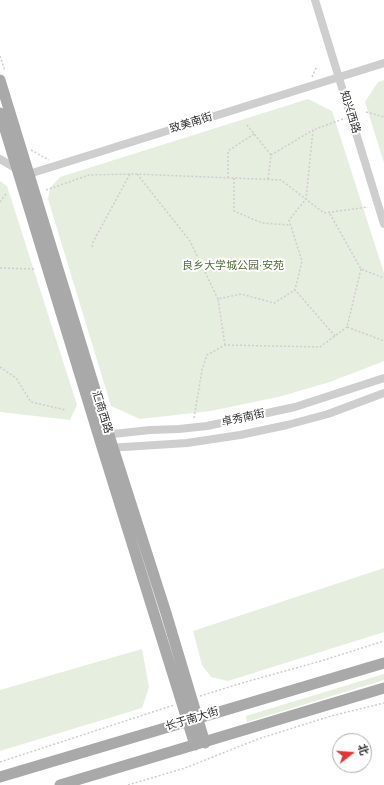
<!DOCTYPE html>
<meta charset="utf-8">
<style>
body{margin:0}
#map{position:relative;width:384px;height:785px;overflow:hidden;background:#fff;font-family:Figtree,"Noto Sans SC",sans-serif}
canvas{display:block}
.north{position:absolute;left:332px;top:733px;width:40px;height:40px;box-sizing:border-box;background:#fff;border:1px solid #adadad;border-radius:50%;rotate:73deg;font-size:11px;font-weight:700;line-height:16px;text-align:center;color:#313131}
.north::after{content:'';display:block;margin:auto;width:14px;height:18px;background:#ea3131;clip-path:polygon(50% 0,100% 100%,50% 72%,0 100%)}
</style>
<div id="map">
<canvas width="384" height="785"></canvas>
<div class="north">北</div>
</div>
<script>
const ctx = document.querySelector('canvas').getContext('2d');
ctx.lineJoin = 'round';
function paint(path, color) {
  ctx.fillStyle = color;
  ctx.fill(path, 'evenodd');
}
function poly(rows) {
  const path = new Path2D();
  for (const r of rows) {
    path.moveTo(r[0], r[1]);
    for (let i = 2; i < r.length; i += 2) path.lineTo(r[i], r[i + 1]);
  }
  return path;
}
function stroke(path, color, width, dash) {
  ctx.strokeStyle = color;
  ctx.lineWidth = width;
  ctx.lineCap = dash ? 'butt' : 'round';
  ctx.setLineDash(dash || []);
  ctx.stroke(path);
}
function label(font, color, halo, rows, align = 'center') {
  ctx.font = font + ' Figtree,"Noto Sans SC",sans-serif';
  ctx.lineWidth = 4;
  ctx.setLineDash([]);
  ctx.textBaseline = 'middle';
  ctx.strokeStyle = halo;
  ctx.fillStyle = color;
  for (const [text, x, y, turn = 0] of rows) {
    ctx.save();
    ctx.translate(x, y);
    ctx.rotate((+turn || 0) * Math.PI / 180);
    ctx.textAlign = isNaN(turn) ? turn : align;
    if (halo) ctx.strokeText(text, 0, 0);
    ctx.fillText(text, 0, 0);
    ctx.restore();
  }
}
const green = poly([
 [384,80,384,163,365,102,378,82],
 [308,99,332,111,384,273,384,361,330,382,282,396,211,411,140,419,111,406,48,199,50,188,60,177],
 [0,181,7,186,77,405,70,420,0,412],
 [384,568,384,632,228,681,211,677,202,665,193,631],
 [142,649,149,687,142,708,0,751,0,690],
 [384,674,384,680,247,722,246,716]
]);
const path = poly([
 [0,56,5,71],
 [312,77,317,66],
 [366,112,384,117],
 [247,125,271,155],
 [31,150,49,160],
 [137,174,190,241,218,299],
 [228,178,228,151,254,134],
 [234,178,234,211,262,223,290,225],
 [268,179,271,155,313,130],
 [46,190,89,175,133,174,281,180,324,213,368,207],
 [0,202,6,194],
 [330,214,361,269,384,278],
 [92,247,93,242,130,174],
 [0,268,34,269],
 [361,269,347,327,384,341],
 [335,336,295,290,302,261,289,220,306,199,313,130,343,119],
 [225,345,218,299,241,294,274,303,295,290],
 [0,367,16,378,31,402,66,410],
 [194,418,202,370,207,355,225,345,320,347,347,327],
 [200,696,242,683,321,661,384,641],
 [0,762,174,705],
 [128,785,185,768,258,739,331,716,384,703]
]);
const minor = poly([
 [315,0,384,224],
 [0,159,17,169,29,174,384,63],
 [104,435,150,430,179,429,207,426,295,407,384,378],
 [108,448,187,443,240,435,287,425,328,414,384,393]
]);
const major = poly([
 [0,80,109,435,166,613,205,743],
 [0,113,102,447,195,745],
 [0,777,384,663],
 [60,785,384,688]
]);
const streetNames = [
 ["知兴西路",350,112,73],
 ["致美南街",191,123,-17],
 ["汇商西路",102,412,73],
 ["卓秀南街",243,418,-12],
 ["长于南大街",192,719,-17]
];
const parkNames = [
 ["良乡大学城公园·安苑",233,266]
];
paint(green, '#e6eedf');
stroke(path, '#cecece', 1.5, [2, 2]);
stroke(minor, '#cecece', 8);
stroke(major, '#a9a9a9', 11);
label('11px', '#313131', '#fff', streetNames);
label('11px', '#506e3c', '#fff', parkNames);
</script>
